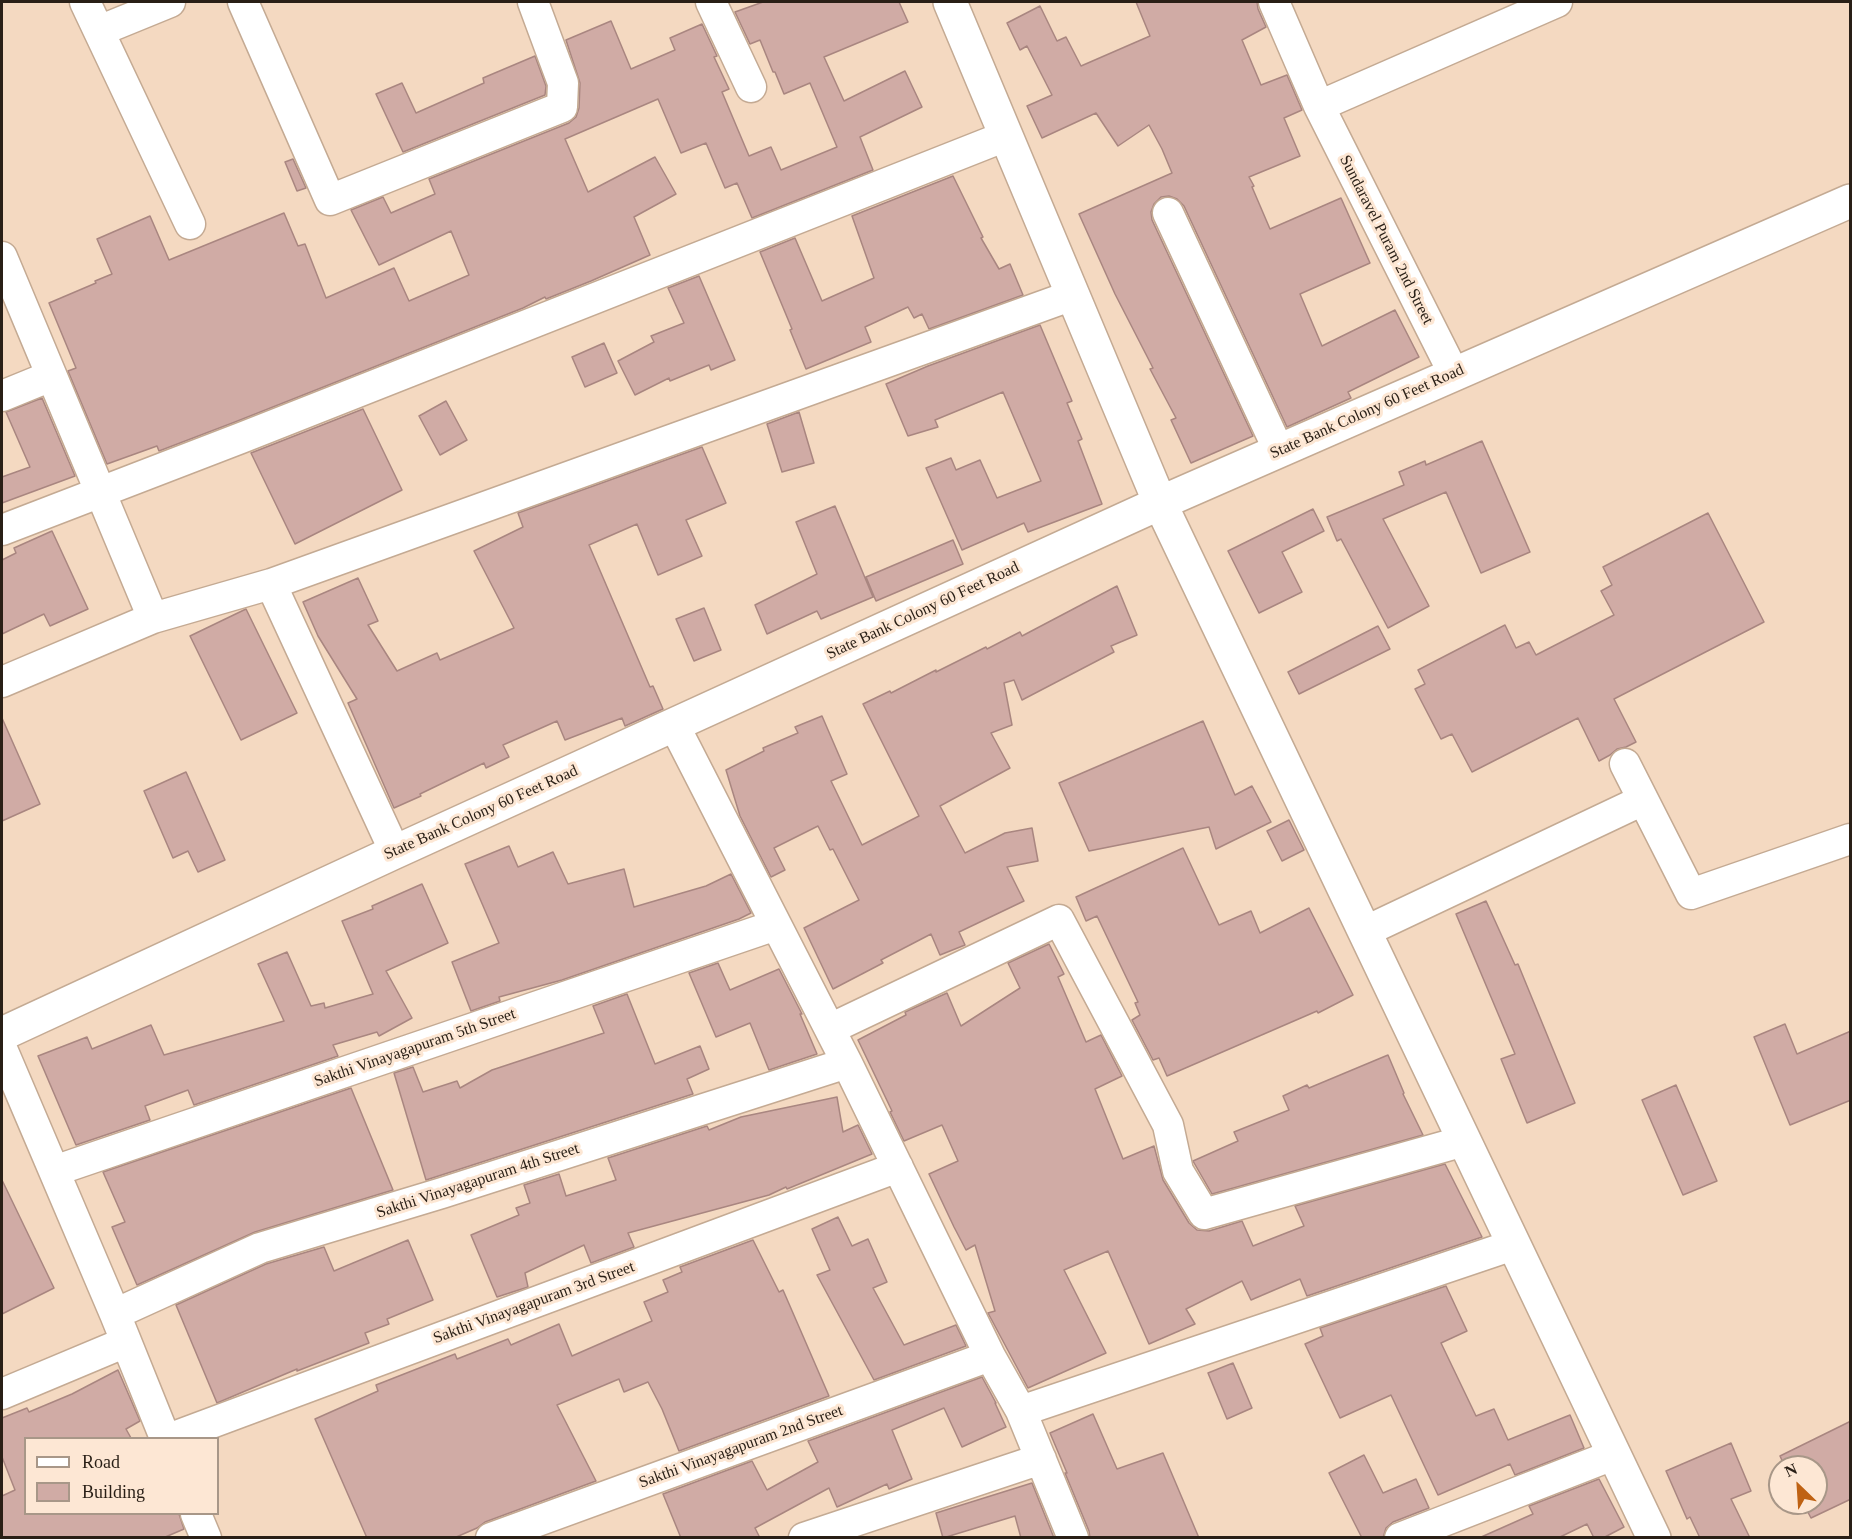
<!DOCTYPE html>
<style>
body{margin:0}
#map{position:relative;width:1852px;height:1539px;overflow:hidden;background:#f4d9c1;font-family:"Times New Roman",serif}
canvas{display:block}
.frame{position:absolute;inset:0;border:3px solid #291f16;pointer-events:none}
.legend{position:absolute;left:24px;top:1437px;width:195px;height:78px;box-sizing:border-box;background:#fde7d4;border:2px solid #a89788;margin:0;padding:8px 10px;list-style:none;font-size:18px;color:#291f16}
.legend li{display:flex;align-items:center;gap:12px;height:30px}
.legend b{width:30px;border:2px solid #a89788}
.north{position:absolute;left:1768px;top:1455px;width:60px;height:60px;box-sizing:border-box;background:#fde7d4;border:2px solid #a89788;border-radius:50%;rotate:335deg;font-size:16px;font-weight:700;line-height:24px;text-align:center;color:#291f16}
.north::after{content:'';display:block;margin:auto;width:21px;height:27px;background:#bf6213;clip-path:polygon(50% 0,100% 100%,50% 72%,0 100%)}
</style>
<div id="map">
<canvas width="1852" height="1539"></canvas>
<div class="frame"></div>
<ul class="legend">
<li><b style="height:8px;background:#fff"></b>Road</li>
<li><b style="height:16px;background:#d0aba5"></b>Building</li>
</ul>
<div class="north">N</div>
</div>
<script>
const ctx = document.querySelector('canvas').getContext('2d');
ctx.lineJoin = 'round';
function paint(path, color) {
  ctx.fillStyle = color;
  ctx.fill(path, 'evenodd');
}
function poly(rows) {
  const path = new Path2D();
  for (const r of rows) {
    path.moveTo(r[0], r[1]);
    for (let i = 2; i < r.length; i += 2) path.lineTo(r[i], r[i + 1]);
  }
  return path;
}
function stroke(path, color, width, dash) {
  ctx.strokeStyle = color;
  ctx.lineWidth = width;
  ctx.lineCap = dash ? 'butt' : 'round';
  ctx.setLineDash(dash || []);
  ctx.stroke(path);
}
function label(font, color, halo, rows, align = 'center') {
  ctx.font = font + ' "Times New Roman",serif';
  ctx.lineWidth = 6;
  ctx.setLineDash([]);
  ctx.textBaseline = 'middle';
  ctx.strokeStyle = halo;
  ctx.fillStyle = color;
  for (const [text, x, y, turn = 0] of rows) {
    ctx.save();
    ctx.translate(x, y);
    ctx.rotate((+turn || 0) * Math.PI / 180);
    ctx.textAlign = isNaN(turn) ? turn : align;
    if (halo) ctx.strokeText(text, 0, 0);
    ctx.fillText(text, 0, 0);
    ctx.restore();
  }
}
const building = poly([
 [763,2,899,2,908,22,824,57,844,101,905,71,922,107,860,137,873,170,752,218,737,183,725,188,706,143,681,153,658,99,565,139,588,192,655,157,676,194,634,217,650,255,591,281,546,299,545,297,523,308,235,422,159,451,157,446,107,464,68,371,76,368,49,303,96,283,95,281,112,274,97,239,150,216,169,260,284,213,298,246,305,244,326,298,394,268,409,301,469,275,451,231,379,265,351,210,383,197,391,213,435,194,429,179,569,123,576,117,579,108,580,83,566,40,611,21,631,69,675,50,670,38,702,24,717,56,714,57,729,89,722,92,749,156,771,147,781,170,837,147,810,83,784,94,775,72,773,72,760,40,750,44,735,12,763,2],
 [1136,2,1257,2,1258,9,1266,27,1242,40,1261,85,1287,75,1302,110,1284,118,1300,156,1249,177,1254,186,1252,187,1270,229,1341,198,1370,263,1300,294,1322,346,1395,310,1419,357,1348,392,1351,398,1287,427,1184,206,1177,199,1169,196,1161,197,1154,204,1151,212,1152,220,1253,436,1191,463,1171,420,1176,418,1150,369,1153,368,1115,294,1079,214,1172,173,1162,149,1149,125,1118,146,1096,113,1042,138,1027,106,1052,95,1027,46,1020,50,1007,23,1040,6,1057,41,1066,37,1081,66,1150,36,1136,2],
 [535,56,546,86,545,95,403,152,376,94,402,83,416,113,484,83,483,78,535,56],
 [293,159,306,188,297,191,285,162,293,159],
 [953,176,983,237,981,238,999,269,1010,264,1023,295,929,329,922,314,914,318,908,307,865,327,871,342,806,369,790,330,792,329,760,252,795,238,822,301,874,278,852,216,953,176],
 [699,276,735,360,711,370,709,365,670,381,669,378,635,395,618,361,654,342,651,336,684,323,668,288,699,276],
 [1040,325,1072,401,1067,403,1082,439,1078,441,1102,504,1028,532,1024,523,962,550,926,468,951,458,956,470,980,460,997,498,1041,481,1003,392,935,420,938,427,908,436,886,384,928,366,1040,325],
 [604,343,617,373,585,387,572,357,604,343],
 [42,398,75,476,2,503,2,477,30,467,6,412,42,398],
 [446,401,467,440,440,455,419,416,446,401],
 [363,409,402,490,295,544,251,453,363,409],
 [799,412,814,463,782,472,767,424,799,412],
 [1482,441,1530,552,1481,573,1446,492,1383,519,1429,606,1388,628,1341,539,1337,541,1327,517,1404,485,1399,472,1425,461,1426,465,1482,441],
 [702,447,726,503,686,520,702,556,658,575,637,524,589,545,650,687,653,686,663,709,625,726,622,718,565,740,557,721,503,745,509,757,486,768,484,763,420,794,421,796,394,808,348,703,357,699,318,636,303,602,358,578,378,621,368,625,397,671,437,653,440,660,514,628,474,551,523,527,518,513,702,447],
 [835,506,873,597,821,619,817,611,767,634,755,605,817,574,796,522,835,506],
 [1313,509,1324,531,1282,552,1302,592,1259,613,1228,551,1313,509],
 [1708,513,1764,622,1614,699,1636,742,1626,747,1617,749,1610,755,1599,761,1578,718,1472,772,1452,734,1441,739,1415,689,1425,684,1418,670,1505,625,1516,648,1529,642,1536,655,1614,615,1601,591,1612,585,1603,567,1708,513],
 [52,531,88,609,50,626,44,614,2,634,2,560,16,553,14,548,52,531],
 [953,540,963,564,876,601,866,577,953,540],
 [1117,586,1137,635,1111,646,1114,652,1022,700,1014,680,1004,683,1012,725,991,733,1010,768,940,806,965,853,1005,833,1032,828,1038,861,1007,867,1024,901,959,932,965,945,940,955,931,934,881,960,883,963,833,989,804,928,859,900,833,849,830,850,818,826,774,848,785,870,771,877,740,816,726,770,764,751,763,748,798,733,795,727,822,716,847,774,831,781,862,845,919,816,863,704,890,691,891,693,936,670,936,672,986,647,987,649,1020,632,1022,636,1117,586],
 [704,608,721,650,694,661,676,619,704,608],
 [246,609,297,713,241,740,190,636,246,609],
 [1378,626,1390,649,1299,694,1288,672,1378,626],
 [2,718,40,804,2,821,2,718],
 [1203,721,1235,795,1252,786,1271,822,1216,849,1209,827,1089,851,1059,783,1203,721],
 [186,772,225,860,198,872,188,851,173,858,144,791,186,772],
 [1289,820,1304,850,1282,861,1267,831,1289,820],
 [509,846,518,867,553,852,568,884,624,869,634,907,706,886,731,874,751,913,739,919,562,980,499,997,500,1001,471,1011,452,962,499,943,465,864,509,846],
 [1183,848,1219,925,1251,911,1260,933,1309,908,1353,995,1318,1013,1317,1011,1167,1076,1159,1058,1153,1060,1132,1020,1140,1015,1135,1003,1138,1002,1097,916,1086,921,1076,897,1183,848],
 [422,884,448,943,386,971,412,1018,379,1036,377,1032,333,1045,338,1056,194,1105,188,1090,145,1106,150,1120,76,1145,38,1056,87,1037,92,1049,151,1025,164,1055,284,1021,258,964,287,952,311,1006,324,1003,325,1008,373,994,342,921,373,909,372,906,422,884],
 [1486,901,1515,965,1518,964,1575,1103,1527,1123,1501,1059,1515,1054,1456,914,1486,901],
 [1049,944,1064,974,1058,977,1086,1042,1101,1035,1122,1076,1095,1089,1123,1159,1154,1146,1163,1180,1189,1223,1197,1230,1209,1231,1242,1221,1253,1246,1304,1226,1295,1206,1445,1164,1482,1237,1307,1296,1300,1279,1251,1300,1242,1281,1186,1309,1195,1324,1149,1344,1108,1251,1064,1270,1106,1353,1028,1388,988,1313,995,1311,975,1245,966,1250,954,1227,929,1174,958,1161,942,1125,904,1141,890,1112,892,1111,858,1040,906,1015,905,1012,947,993,961,1026,1020,988,1008,963,1049,944],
 [718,963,730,990,779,969,802,1014,800,1014,817,1054,769,1070,750,1023,716,1037,689,973,718,963],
 [627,994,655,1064,700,1046,709,1069,687,1079,693,1094,426,1180,394,1073,413,1067,423,1092,457,1081,460,1088,492,1070,604,1033,593,1006,627,994],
 [1785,1024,1797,1054,1851,1031,1851,1100,1790,1125,1754,1037,1785,1024],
 [1388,1055,1404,1093,1403,1094,1423,1135,1212,1194,1193,1161,1238,1141,1234,1132,1289,1110,1283,1096,1307,1085,1309,1088,1388,1055],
 [1676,1085,1717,1181,1683,1195,1642,1100,1676,1085],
 [351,1088,393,1190,255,1232,137,1285,112,1227,125,1222,103,1172,351,1088],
 [837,1097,843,1132,858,1125,872,1154,787,1189,786,1187,769,1195,628,1233,634,1247,591,1263,584,1245,525,1273,528,1287,497,1297,471,1235,519,1215,516,1208,530,1203,524,1185,559,1174,566,1196,616,1180,608,1158,707,1126,709,1130,741,1117,837,1097],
 [2,1180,54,1288,2,1314,2,1180],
 [838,1217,852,1246,868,1239,887,1282,873,1288,904,1345,956,1325,966,1346,874,1380,817,1275,830,1270,812,1229,838,1217],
 [408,1240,433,1300,387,1319,389,1324,365,1333,369,1343,297,1371,297,1369,217,1403,176,1305,266,1264,324,1247,334,1271,408,1240],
 [753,1240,779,1292,783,1290,829,1396,679,1451,662,1409,648,1382,624,1392,619,1379,557,1405,596,1481,485,1522,477,1528,454,1538,367,1538,315,1419,378,1391,376,1385,455,1354,457,1359,508,1339,511,1345,559,1324,572,1356,652,1321,644,1302,668,1292,663,1280,682,1272,680,1267,753,1240],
 [1446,1286,1467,1331,1441,1343,1476,1416,1494,1409,1508,1440,1570,1415,1584,1448,1515,1475,1510,1464,1438,1495,1391,1395,1340,1418,1305,1344,1323,1336,1320,1328,1446,1286],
 [1233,1363,1252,1408,1227,1419,1208,1373,1233,1363],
 [118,1370,140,1421,126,1429,131,1438,26,1438,26,1514,179,1514,184,1529,163,1538,2,1538,2,1496,15,1490,2,1457,2,1418,27,1408,29,1412,72,1394,118,1370],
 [982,1377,996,1403,995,1403,1006,1427,962,1447,944,1408,892,1430,912,1479,889,1489,887,1484,837,1507,829,1488,755,1528,760,1538,681,1538,663,1494,752,1461,767,1490,818,1462,808,1441,982,1377],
 [1093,1414,1117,1469,1163,1453,1199,1538,1090,1538,1089,1531,1065,1473,1067,1473,1050,1433,1093,1414],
 [1851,1421,1851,1499,1811,1518,1803,1503,1816,1503,1816,1467,1785,1467,1780,1456,1851,1421],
 [1731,1443,1751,1491,1731,1499,1750,1538,1700,1538,1690,1517,1687,1519,1666,1471,1731,1443],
 [1364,1455,1383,1493,1416,1479,1429,1508,1393,1522,1386,1528,1383,1538,1362,1538,1329,1473,1364,1455],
 [1599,1479,1624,1527,1603,1538,1594,1538,1587,1524,1558,1538,1479,1538,1533,1514,1529,1506,1599,1479],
 [1032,1483,1054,1538,1021,1538,1015,1516,943,1538,936,1513,1032,1483]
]);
const street = poly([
 [85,2,190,224],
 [243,2,330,200,562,107,563,83,533,2],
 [711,2,751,87],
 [1274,2,1319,106,1557,2],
 [99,31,170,2],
 [1319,106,1454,374],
 [1168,213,1279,451],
 [2,257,153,618],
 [2,396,51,376],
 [2,530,241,438,1006,136],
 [271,584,395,852],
 [2,682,153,618,271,584,1073,295],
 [674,725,847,1063,990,1356,1021,1411,1513,1245],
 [1625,764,1691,894,1850,839],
 [1364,932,1643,800],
 [830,1029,1059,920,1168,1125,1178,1171,1204,1214,1464,1141],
 [2,1049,115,1314,165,1438],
 [54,1171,776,925],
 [115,1314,260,1248,442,1193,847,1063],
 [2,1394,126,1342],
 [1021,1411,1073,1538],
 [171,1438,898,1167],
 [196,1514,206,1538],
 [491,1538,990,1356],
 [804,1538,1041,1459],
 [1400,1538,1613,1455]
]);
const secondary = poly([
 [950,2,1160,503,1654,1538],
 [2,1034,395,852,1160,503,1850,201]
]);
const streetNames = [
 ["Sundaravel Puram 2nd Street",1386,240,63],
 ["State Bank Colony 60 Feet Road",1367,412,-24],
 ["State Bank Colony 60 Feet Road",923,611,-25],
 ["State Bank Colony 60 Feet Road",481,813,-24],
 ["Sakthi Vinayagapuram 5th Street",415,1048,-19],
 ["Sakthi Vinayagapuram 4th Street",478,1181,-18],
 ["Sakthi Vinayagapuram 3rd Street",534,1303,-20],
 ["Sakthi Vinayagapuram 2nd Street",741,1447,-20]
];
paint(building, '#d0aba5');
stroke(building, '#a98680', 1.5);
stroke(street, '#c4aa93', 33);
stroke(secondary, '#c4aa93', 36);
stroke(street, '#fff', 30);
stroke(secondary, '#fff', 33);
label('16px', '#291f16', '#fde7d4', streetNames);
</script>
